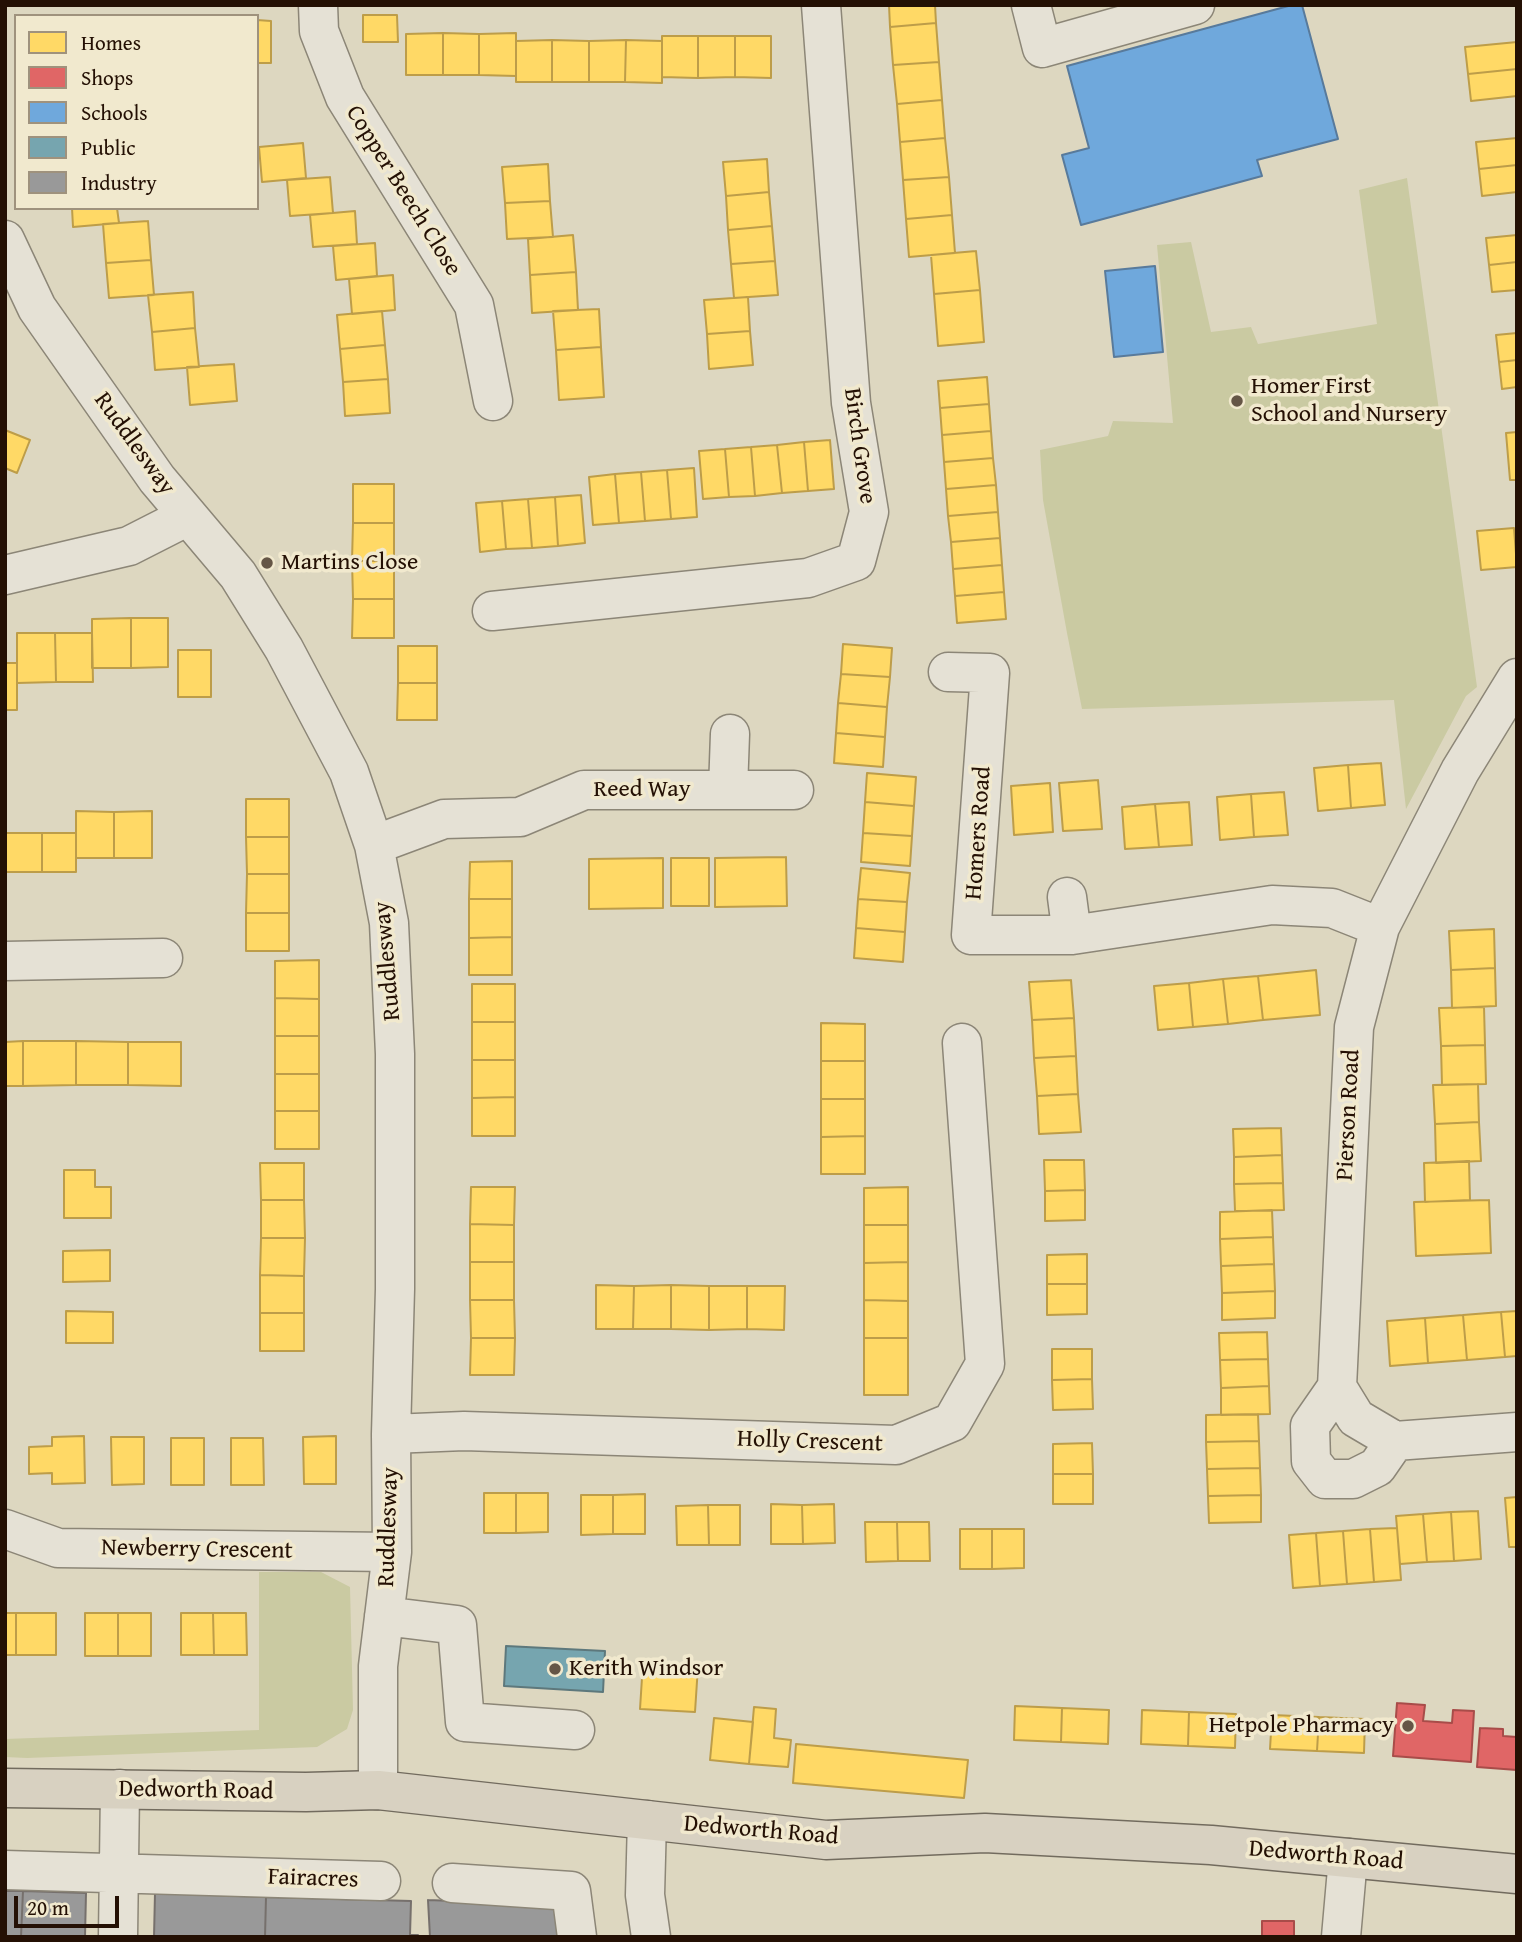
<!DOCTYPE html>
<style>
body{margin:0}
#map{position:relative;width:1522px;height:1942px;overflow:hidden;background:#ddd7c0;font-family:"Gentium Book Plus",serif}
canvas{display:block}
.frame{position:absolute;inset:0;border:7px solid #241004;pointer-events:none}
.legend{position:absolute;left:14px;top:14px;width:245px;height:196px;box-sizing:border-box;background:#f1e9ce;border:2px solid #9f927d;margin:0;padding:9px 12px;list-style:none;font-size:21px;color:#241004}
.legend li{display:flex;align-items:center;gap:14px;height:35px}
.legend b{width:35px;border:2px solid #9f927d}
.scale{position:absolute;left:14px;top:1896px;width:105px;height:32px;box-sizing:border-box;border:4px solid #241004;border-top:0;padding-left:9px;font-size:21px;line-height:24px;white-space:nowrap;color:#241004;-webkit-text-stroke:5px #f1e9ce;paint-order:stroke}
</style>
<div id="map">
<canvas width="1522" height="1942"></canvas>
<div class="frame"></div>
<ul class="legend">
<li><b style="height:19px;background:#ffd966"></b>Homes</li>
<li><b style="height:19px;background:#e06666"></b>Shops</li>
<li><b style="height:19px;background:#6fa8dc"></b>Schools</li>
<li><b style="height:19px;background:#76a5af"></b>Public</li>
<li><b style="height:19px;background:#999"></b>Industry</li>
</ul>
<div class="scale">20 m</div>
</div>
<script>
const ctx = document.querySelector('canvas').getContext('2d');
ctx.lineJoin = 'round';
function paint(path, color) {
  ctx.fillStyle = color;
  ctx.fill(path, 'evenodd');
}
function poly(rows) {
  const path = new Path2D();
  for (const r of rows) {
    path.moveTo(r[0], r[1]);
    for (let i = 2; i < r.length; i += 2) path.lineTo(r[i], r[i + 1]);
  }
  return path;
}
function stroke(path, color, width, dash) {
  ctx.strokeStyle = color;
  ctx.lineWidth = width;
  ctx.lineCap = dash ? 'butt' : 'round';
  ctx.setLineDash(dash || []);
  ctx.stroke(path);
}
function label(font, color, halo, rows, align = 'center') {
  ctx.font = font + ' "Gentium Book Plus",serif';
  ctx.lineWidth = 7;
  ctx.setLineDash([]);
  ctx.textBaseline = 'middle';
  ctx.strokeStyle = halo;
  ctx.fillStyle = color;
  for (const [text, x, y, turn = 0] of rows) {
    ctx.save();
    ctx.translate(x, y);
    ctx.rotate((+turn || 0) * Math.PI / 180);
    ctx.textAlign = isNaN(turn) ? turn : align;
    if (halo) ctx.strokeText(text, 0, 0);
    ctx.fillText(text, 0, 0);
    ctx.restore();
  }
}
const green = poly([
 [1407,178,1477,687,1466,696,1406,809,1394,700,1082,709,1067,633,1043,500,1040,450,1108,436,1113,421,1173,423,1157,245,1191,242,1211,332,1251,327,1258,344,1377,324,1359,190],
 [259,1572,321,1572,350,1587,353,1710,347,1729,317,1747,27,1758,5,1757,5,1739,259,1730]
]);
const homes = poly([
 [889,5,935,5,936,23,890,27,889,5],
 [363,15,397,15,398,42,363,42,363,15],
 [257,20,271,21,271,63,257,63,257,20],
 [936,23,939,62,893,65,890,27,936,23],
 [443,33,479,34,479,75,443,75,443,33],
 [443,33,443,75,406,75,406,34,443,33],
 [516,33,516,76,479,75,479,34,516,33],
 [662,36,698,36,698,78,662,77,662,36],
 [698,36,735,36,735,77,698,78,698,36],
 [735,36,771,36,771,78,735,77,735,36],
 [552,40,589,41,589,82,552,82,552,40],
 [552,40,552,82,516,82,516,41,552,40],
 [626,40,625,82,589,82,589,41,626,40],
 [626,40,662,41,662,83,625,82,626,40],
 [1517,42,1517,69,1468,74,1465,47,1517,42],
 [939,62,942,100,897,104,893,65,939,62],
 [1517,69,1517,96,1471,101,1468,74,1517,69],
 [942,100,945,138,900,142,897,104,942,100],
 [945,138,949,177,903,180,900,142,945,138],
 [1517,138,1517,165,1479,169,1476,142,1517,138],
 [303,143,306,178,262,182,259,147,303,143],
 [767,159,769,192,726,196,723,162,767,159],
 [548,164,550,201,505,203,502,167,548,164],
 [1517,165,1517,192,1482,196,1479,169,1517,165],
 [330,177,333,213,290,216,287,180,330,177],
 [949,177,952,215,906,219,903,180,949,177],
 [769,192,772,226,728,230,726,196,769,192],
 [550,201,553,237,507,239,505,203,550,201],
 [72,208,117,208,119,223,73,227,72,208],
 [355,211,357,244,313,247,310,215,355,211],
 [952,215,955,253,909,257,906,219,952,215],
 [148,221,151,260,106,263,103,224,148,221],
 [772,226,775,261,731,264,728,230,772,226],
 [573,235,576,272,530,275,528,239,573,235],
 [1517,235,1517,262,1489,265,1486,238,1517,235],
 [375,243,377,276,336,280,333,246,375,243],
 [976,251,980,290,934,294,931,255,976,251],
 [151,260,154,295,109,298,106,263,151,260],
 [775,261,778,295,734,298,731,264,775,261],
 [1517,262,1517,290,1492,292,1489,265,1517,262],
 [576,272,578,310,532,313,530,275,576,272],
 [393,275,395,310,352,314,349,279,393,275],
 [980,290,984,342,938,346,934,294,980,290],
 [193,292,195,328,152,332,148,295,193,292],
 [748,297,750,331,707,334,704,300,748,297],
 [599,309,601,347,556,350,553,311,599,309],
 [382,311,385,345,340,349,337,315,382,311],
 [195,328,199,367,155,370,152,332,195,328],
 [750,331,753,365,709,369,707,334,750,331],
 [1517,333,1517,360,1499,362,1496,335,1517,333],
 [385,345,388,379,343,382,340,349,385,345],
 [601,347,604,397,559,400,556,350,601,347],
 [1517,360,1517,387,1502,389,1499,362,1517,360],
 [234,364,237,401,190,405,187,367,234,364],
 [987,377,989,404,940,408,938,381,987,377],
 [388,379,390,413,345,416,343,382,388,379],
 [989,404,991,431,942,435,940,408,989,404],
 [5,430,30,440,17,473,5,468,5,430],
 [991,431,993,458,944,462,942,435,991,431],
 [1517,432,1517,480,1510,480,1506,433,1517,432],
 [830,440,834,489,808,491,804,442,830,440],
 [804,442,808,491,782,493,777,445,804,442],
 [777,445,782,493,755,496,751,447,777,445],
 [751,447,755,496,729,497,725,449,751,447],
 [725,449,729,497,703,499,699,451,725,449],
 [993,458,996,485,946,489,944,462,993,458],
 [694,468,697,517,671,519,667,470,694,468],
 [667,470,671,519,645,521,641,472,667,470],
 [641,472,645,521,619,523,615,474,641,472],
 [615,474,619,523,593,525,589,477,615,474],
 [353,484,394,484,394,523,353,523,353,484],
 [996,485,998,512,948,516,946,489,996,485],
 [581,495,585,543,558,546,555,497,581,495],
 [555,497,558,546,532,548,528,499,555,497],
 [528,499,532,548,506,549,502,501,528,499],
 [502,501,506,549,480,552,476,503,502,501],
 [998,512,1000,538,951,542,948,516,998,512],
 [353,523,394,523,394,561,352,561,353,523],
 [1514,528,1517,567,1481,570,1477,531,1514,528],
 [1000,538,1002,565,953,569,951,542,1000,538],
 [352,561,394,561,394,599,353,599,352,561],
 [1002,565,1004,592,955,596,953,569,1002,565],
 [1004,592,1006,619,957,623,955,596,1004,592],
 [353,599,394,599,394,638,352,638,353,599],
 [131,618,131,668,92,668,92,619,131,618],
 [131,618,168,618,168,667,131,668,131,618],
 [17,633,55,633,56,682,17,683,17,633],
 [55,633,92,633,93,682,56,682,55,633],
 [843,644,892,648,890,677,841,674,843,644],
 [398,646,437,646,437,683,398,683,398,646],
 [178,650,211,650,211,697,178,697,178,650],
 [5,663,17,663,17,710,5,710,5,663],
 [841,674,890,677,887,707,838,703,841,674],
 [398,683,437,683,437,720,397,720,398,683],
 [838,703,887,707,885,737,836,733,838,703],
 [836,733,885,737,883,767,834,763,836,733],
 [1381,763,1385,805,1351,808,1348,765,1381,763],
 [1348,765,1351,808,1318,811,1314,768,1348,765],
 [867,773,916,777,914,806,865,802,867,773],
 [1098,780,1102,829,1063,831,1059,783,1098,780],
 [1050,783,1053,832,1014,835,1011,786,1050,783],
 [1284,792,1288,835,1254,837,1251,794,1284,792],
 [1251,794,1254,837,1220,840,1217,797,1251,794],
 [246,799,289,799,289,837,246,837,246,799],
 [865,802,914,806,912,836,863,833,865,802],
 [1189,802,1192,845,1159,847,1155,804,1189,802],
 [1155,804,1159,847,1125,849,1122,807,1155,804],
 [76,811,114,812,114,858,76,858,76,811],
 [152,811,152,858,114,858,114,812,152,811],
 [5,833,42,833,42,872,5,872,5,833],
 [42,833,76,833,76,872,42,872,42,833],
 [863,833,912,836,910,866,861,862,863,833],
 [246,837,289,837,289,874,247,874,246,837],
 [786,857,787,906,715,907,715,858,786,857],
 [663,858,663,908,589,909,589,859,663,858],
 [671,858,709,858,709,906,671,906,671,858],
 [512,861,512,899,469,899,470,862,512,861],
 [861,868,910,873,907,902,858,899,861,868],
 [247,874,289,874,289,913,246,913,247,874],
 [469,899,512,899,512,937,469,938,469,899],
 [858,899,907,902,905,932,856,928,858,899],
 [246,913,289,913,289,951,246,951,246,913],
 [856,928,905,932,903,962,854,958,856,928],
 [1494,929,1495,968,1451,970,1449,931,1494,929],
 [512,937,512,975,469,975,469,938,512,937],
 [319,960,319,999,275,998,275,961,319,960],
 [1495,968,1496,1006,1452,1008,1451,970,1495,968],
 [1316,970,1320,1015,1263,1020,1258,976,1316,970],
 [1258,976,1263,1020,1228,1024,1223,979,1258,976],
 [1223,979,1228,1024,1193,1027,1189,983,1223,979],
 [1071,980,1074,1018,1032,1020,1029,982,1071,980],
 [1189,983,1193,1027,1158,1030,1154,986,1189,983],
 [472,984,515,984,515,1022,472,1022,472,984],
 [275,998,319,999,319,1036,275,1036,275,998],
 [1484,1007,1485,1045,1441,1046,1439,1008,1484,1007],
 [1074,1018,1076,1056,1034,1058,1032,1020,1074,1018],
 [472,1022,515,1022,515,1060,472,1060,472,1022],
 [821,1023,865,1024,865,1061,821,1061,821,1023],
 [275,1036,319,1036,319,1074,275,1074,275,1036],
 [23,1041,76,1041,76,1085,23,1086,23,1041],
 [23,1041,23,1086,5,1086,5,1042,23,1041],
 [76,1041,128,1042,128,1085,76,1085,76,1041],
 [128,1042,181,1042,181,1086,128,1085,128,1042],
 [1485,1045,1486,1084,1442,1085,1441,1046,1485,1045],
 [1076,1056,1078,1094,1037,1096,1034,1058,1076,1056],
 [472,1060,515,1060,515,1097,472,1098,472,1060],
 [821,1061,865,1061,865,1099,821,1099,821,1061],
 [275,1074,319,1074,319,1111,275,1111,275,1074],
 [1478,1084,1479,1122,1435,1124,1433,1085,1478,1084],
 [1078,1094,1081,1132,1039,1134,1037,1096,1078,1094],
 [515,1097,515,1136,472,1136,472,1098,515,1097],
 [821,1099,865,1099,865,1136,821,1137,821,1099],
 [275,1111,319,1111,319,1149,275,1149,275,1111],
 [1479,1122,1481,1161,1436,1163,1435,1124,1479,1122],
 [1281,1128,1282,1155,1234,1157,1233,1129,1281,1128],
 [865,1136,865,1174,821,1174,821,1137,865,1136],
 [1282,1155,1283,1183,1234,1184,1234,1157,1282,1155],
 [1044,1160,1084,1160,1085,1190,1045,1191,1044,1160],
 [1469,1161,1470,1200,1425,1202,1424,1163,1469,1161],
 [260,1163,304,1163,304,1200,261,1200,260,1163],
 [64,1170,95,1170,95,1187,111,1187,111,1218,64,1218,64,1170],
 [1283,1183,1284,1210,1235,1211,1234,1184,1283,1183],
 [471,1187,515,1187,514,1225,470,1224,471,1187],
 [908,1187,908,1225,864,1225,864,1188,908,1187],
 [1085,1190,1085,1220,1045,1221,1045,1191,1085,1190],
 [261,1200,304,1200,305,1238,261,1238,261,1200],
 [1489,1200,1491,1253,1416,1256,1414,1202,1489,1200],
 [1272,1210,1273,1237,1220,1239,1220,1212,1272,1210],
 [470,1224,514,1225,514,1262,470,1262,470,1224],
 [864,1225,908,1225,908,1262,864,1263,864,1225],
 [1273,1237,1274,1264,1221,1266,1220,1239,1273,1237],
 [261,1238,305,1238,304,1276,260,1275,261,1238],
 [110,1250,110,1281,63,1282,63,1251,110,1250],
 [1087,1254,1087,1284,1047,1284,1047,1255,1087,1254],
 [470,1262,514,1262,514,1300,470,1300,470,1262],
 [908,1262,908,1301,864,1300,864,1263,908,1262],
 [1274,1264,1275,1291,1222,1293,1221,1266,1274,1264],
 [260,1275,304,1276,304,1313,260,1313,260,1275],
 [1047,1284,1087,1284,1087,1314,1047,1315,1047,1284],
 [596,1285,634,1286,633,1329,596,1329,596,1285],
 [671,1285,671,1329,633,1329,634,1286,671,1285],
 [671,1285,709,1286,709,1330,671,1329,671,1285],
 [709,1286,747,1286,747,1329,709,1330,709,1286],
 [747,1286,785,1286,784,1330,747,1329,747,1286],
 [1275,1291,1275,1318,1222,1320,1222,1293,1275,1291],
 [470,1300,514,1300,515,1338,471,1338,470,1300],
 [864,1300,908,1301,908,1338,864,1338,864,1300],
 [66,1311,113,1312,113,1343,66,1343,66,1311],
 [1517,1311,1517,1356,1505,1357,1501,1312,1517,1311],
 [1501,1312,1505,1357,1467,1360,1463,1315,1501,1312],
 [260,1313,304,1313,304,1351,260,1351,260,1313],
 [1463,1315,1467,1360,1428,1363,1425,1318,1463,1315],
 [1425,1318,1428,1363,1390,1366,1387,1321,1425,1318],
 [1267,1332,1268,1359,1220,1360,1219,1333,1267,1332],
 [471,1338,515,1338,514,1375,470,1375,471,1338],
 [864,1338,908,1338,908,1395,864,1395,864,1338],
 [1052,1349,1092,1349,1092,1379,1052,1380,1052,1349],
 [1268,1359,1269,1386,1221,1388,1220,1360,1268,1359],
 [1092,1379,1093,1409,1053,1410,1052,1380,1092,1379],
 [1269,1386,1270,1414,1221,1415,1221,1388,1269,1386],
 [1258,1414,1259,1441,1206,1442,1206,1415,1258,1414],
 [84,1436,85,1483,52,1484,52,1473,29,1474,29,1447,52,1446,52,1437,84,1436],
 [336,1436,336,1484,304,1484,303,1437,336,1436],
 [111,1437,144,1437,144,1484,112,1485,111,1437],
 [171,1438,204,1438,204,1485,171,1485,171,1438],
 [231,1438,263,1438,264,1485,231,1485,231,1438],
 [1259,1441,1260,1468,1207,1469,1206,1442,1259,1441],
 [1092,1443,1093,1474,1053,1474,1053,1444,1092,1443],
 [1260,1468,1261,1495,1208,1496,1207,1469,1260,1468],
 [1053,1474,1093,1474,1093,1504,1053,1504,1053,1474],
 [484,1493,516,1493,516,1533,484,1533,484,1493],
 [516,1493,548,1493,548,1532,516,1533,516,1493],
 [645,1494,645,1534,613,1534,613,1495,645,1494],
 [581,1495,613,1495,613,1534,581,1535,581,1495],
 [1261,1495,1261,1522,1209,1523,1208,1496,1261,1495],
 [1517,1497,1517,1547,1509,1547,1505,1498,1517,1497],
 [771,1504,802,1505,803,1544,771,1544,771,1504],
 [834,1504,835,1543,803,1544,802,1505,834,1504],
 [708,1505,709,1545,677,1545,676,1506,708,1505],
 [708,1505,740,1505,740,1545,709,1545,708,1505],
 [1478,1511,1481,1559,1454,1561,1451,1512,1478,1511],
 [1451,1512,1454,1561,1427,1562,1423,1514,1451,1512],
 [1423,1514,1427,1562,1400,1564,1396,1516,1423,1514],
 [865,1522,897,1522,898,1561,866,1562,865,1522],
 [897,1522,929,1522,930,1561,898,1561,897,1522],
 [1397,1528,1401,1580,1374,1582,1370,1529,1397,1528],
 [960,1529,992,1529,992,1569,960,1569,960,1529],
 [992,1529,1024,1529,1024,1568,992,1569,992,1529],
 [1370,1529,1374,1582,1347,1584,1343,1531,1370,1529],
 [1343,1531,1347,1584,1320,1586,1316,1533,1343,1531],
 [1316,1533,1320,1586,1293,1588,1289,1535,1316,1533],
 [5,1613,16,1613,16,1655,5,1655,5,1613],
 [16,1613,56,1613,56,1655,16,1655,16,1613],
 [85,1613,118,1613,118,1656,85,1656,85,1613],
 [118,1613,151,1613,151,1656,118,1656,118,1613],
 [181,1613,213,1613,214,1655,181,1655,181,1613],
 [213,1613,246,1613,247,1655,214,1655,213,1613],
 [643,1662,698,1666,695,1712,640,1709,643,1662],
 [1015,1706,1062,1708,1061,1742,1014,1740,1015,1706],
 [754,1707,776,1709,774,1738,791,1740,788,1767,749,1764,754,1707],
 [1062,1708,1109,1710,1108,1744,1061,1742,1062,1708],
 [1142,1710,1189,1712,1188,1746,1141,1744,1142,1710],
 [1189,1712,1236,1714,1235,1748,1188,1746,1189,1712],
 [1272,1715,1319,1717,1317,1751,1270,1749,1272,1715],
 [1319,1717,1365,1719,1364,1753,1317,1751,1319,1717],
 [714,1718,753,1722,749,1764,710,1760,714,1718],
 [796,1744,968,1760,964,1798,793,1783,796,1744]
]);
const shops = poly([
 [1397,1703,1425,1705,1423,1721,1452,1723,1453,1710,1474,1711,1471,1762,1393,1756,1397,1703],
 [1480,1728,1503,1729,1503,1736,1517,1737,1517,1770,1477,1767,1480,1728],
 [1262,1921,1294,1921,1294,1937,1262,1937,1262,1921]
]);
const schools = poly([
 [1292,5,1302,5,1338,139,1257,160,1262,176,1081,225,1062,155,1089,148,1067,66,1292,5],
 [1155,266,1163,352,1114,357,1105,271,1155,266]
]);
const public = poly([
 [506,1646,605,1651,603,1692,504,1686,506,1646]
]);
const industry = poly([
 [5,1891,23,1891,21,1937,5,1937,5,1891],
 [23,1891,86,1893,85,1937,21,1937,23,1891],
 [155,1893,266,1897,265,1937,154,1937,155,1893],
 [266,1897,411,1901,410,1935,418,1935,419,1937,265,1937,266,1897],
 [428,1900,556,1905,558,1937,430,1937,428,1900]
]);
const minor = poly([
 [318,5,319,31,345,97,474,305,493,401],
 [1031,5,1042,48,1195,5],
 [5,240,37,308,157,479,238,575,284,649,349,772,374,845,389,923,395,1054,395,1289,391,1434,392,1552,378,1666,378,1790],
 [5,575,129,546,188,516],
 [492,611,808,578,856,561,869,512,851,403,821,5],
 [948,672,990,673,971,935,1072,935,1272,905,1332,908,1380,927],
 [1517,678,1460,771,1380,927,1354,1027,1337,1387,1356,1418,1395,1441,1517,1432],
 [728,790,730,734],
 [374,845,444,819,520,817,584,790,794,790],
 [1067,897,1072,935],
 [5,961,163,958],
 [1337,1387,1310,1426,1311,1461,1325,1479,1353,1479,1377,1467,1395,1441],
 [391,1434,464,1431,896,1445,952,1422,985,1364,962,1043],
 [5,1529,58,1548,392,1552],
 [384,1616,457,1625,465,1722,575,1730],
 [647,1820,645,1895,651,1937],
 [5,1870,381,1881],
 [452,1883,571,1891,577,1937],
 [118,1937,120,1789],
 [1341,1937,1348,1858]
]);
const major = poly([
 [5,1788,306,1792,378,1790,826,1840,985,1833,1211,1845,1517,1874]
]);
const markers = [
 [1237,401,7,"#655646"],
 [267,563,7,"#655646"],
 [555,1669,7,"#655646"],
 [1408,1726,7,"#655646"]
];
const streetNames = [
 ["Copper Beech Close",403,191,58],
 ["Ruddlesway",134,444,54],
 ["Birch Grove",859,446,82],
 ["Reed Way",642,790],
 ["Homers Road",979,833,-86],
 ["Ruddlesway",388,961,-95],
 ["Pierson Road",1349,1115,-87],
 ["Holly Crescent",810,1442,2],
 ["Ruddlesway",389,1527,-88],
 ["Newberry Crescent",197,1550,1],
 ["Dedworth Road",196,1791,1],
 ["Dedworth Road",761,1831,5],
 ["Dedworth Road",1326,1856,5],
 ["Fairacres",313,1879,2]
];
const poiNames = [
 ["Homer First",1251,387],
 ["School and Nursery",1251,415],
 ["Martins Close",281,563],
 ["Kerith Windsor",569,1669],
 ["Hetpole Pharmacy",1394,1726,"right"]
];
paint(green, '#cacaa2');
paint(homes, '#ffd966');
stroke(homes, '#bd9d49', 2);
paint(shops, '#e06666');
stroke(shops, '#a84c49', 2);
paint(schools, '#6fa8dc');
stroke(schools, '#587a9b', 2);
paint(public, '#76a5af');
stroke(public, '#5d787c', 2);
paint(industry, '#999');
stroke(industry, '#76706c', 2);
stroke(minor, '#8c8677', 41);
stroke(major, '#726b5e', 41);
stroke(minor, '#e5e1d5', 38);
stroke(major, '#d8d1c1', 38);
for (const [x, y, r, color] of markers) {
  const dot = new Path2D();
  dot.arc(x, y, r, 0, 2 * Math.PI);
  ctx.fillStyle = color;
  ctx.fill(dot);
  stroke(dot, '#f1e9ce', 2.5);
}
label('24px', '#241004', '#f1e9ce', streetNames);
label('24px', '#241004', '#f1e9ce', poiNames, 'left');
</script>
